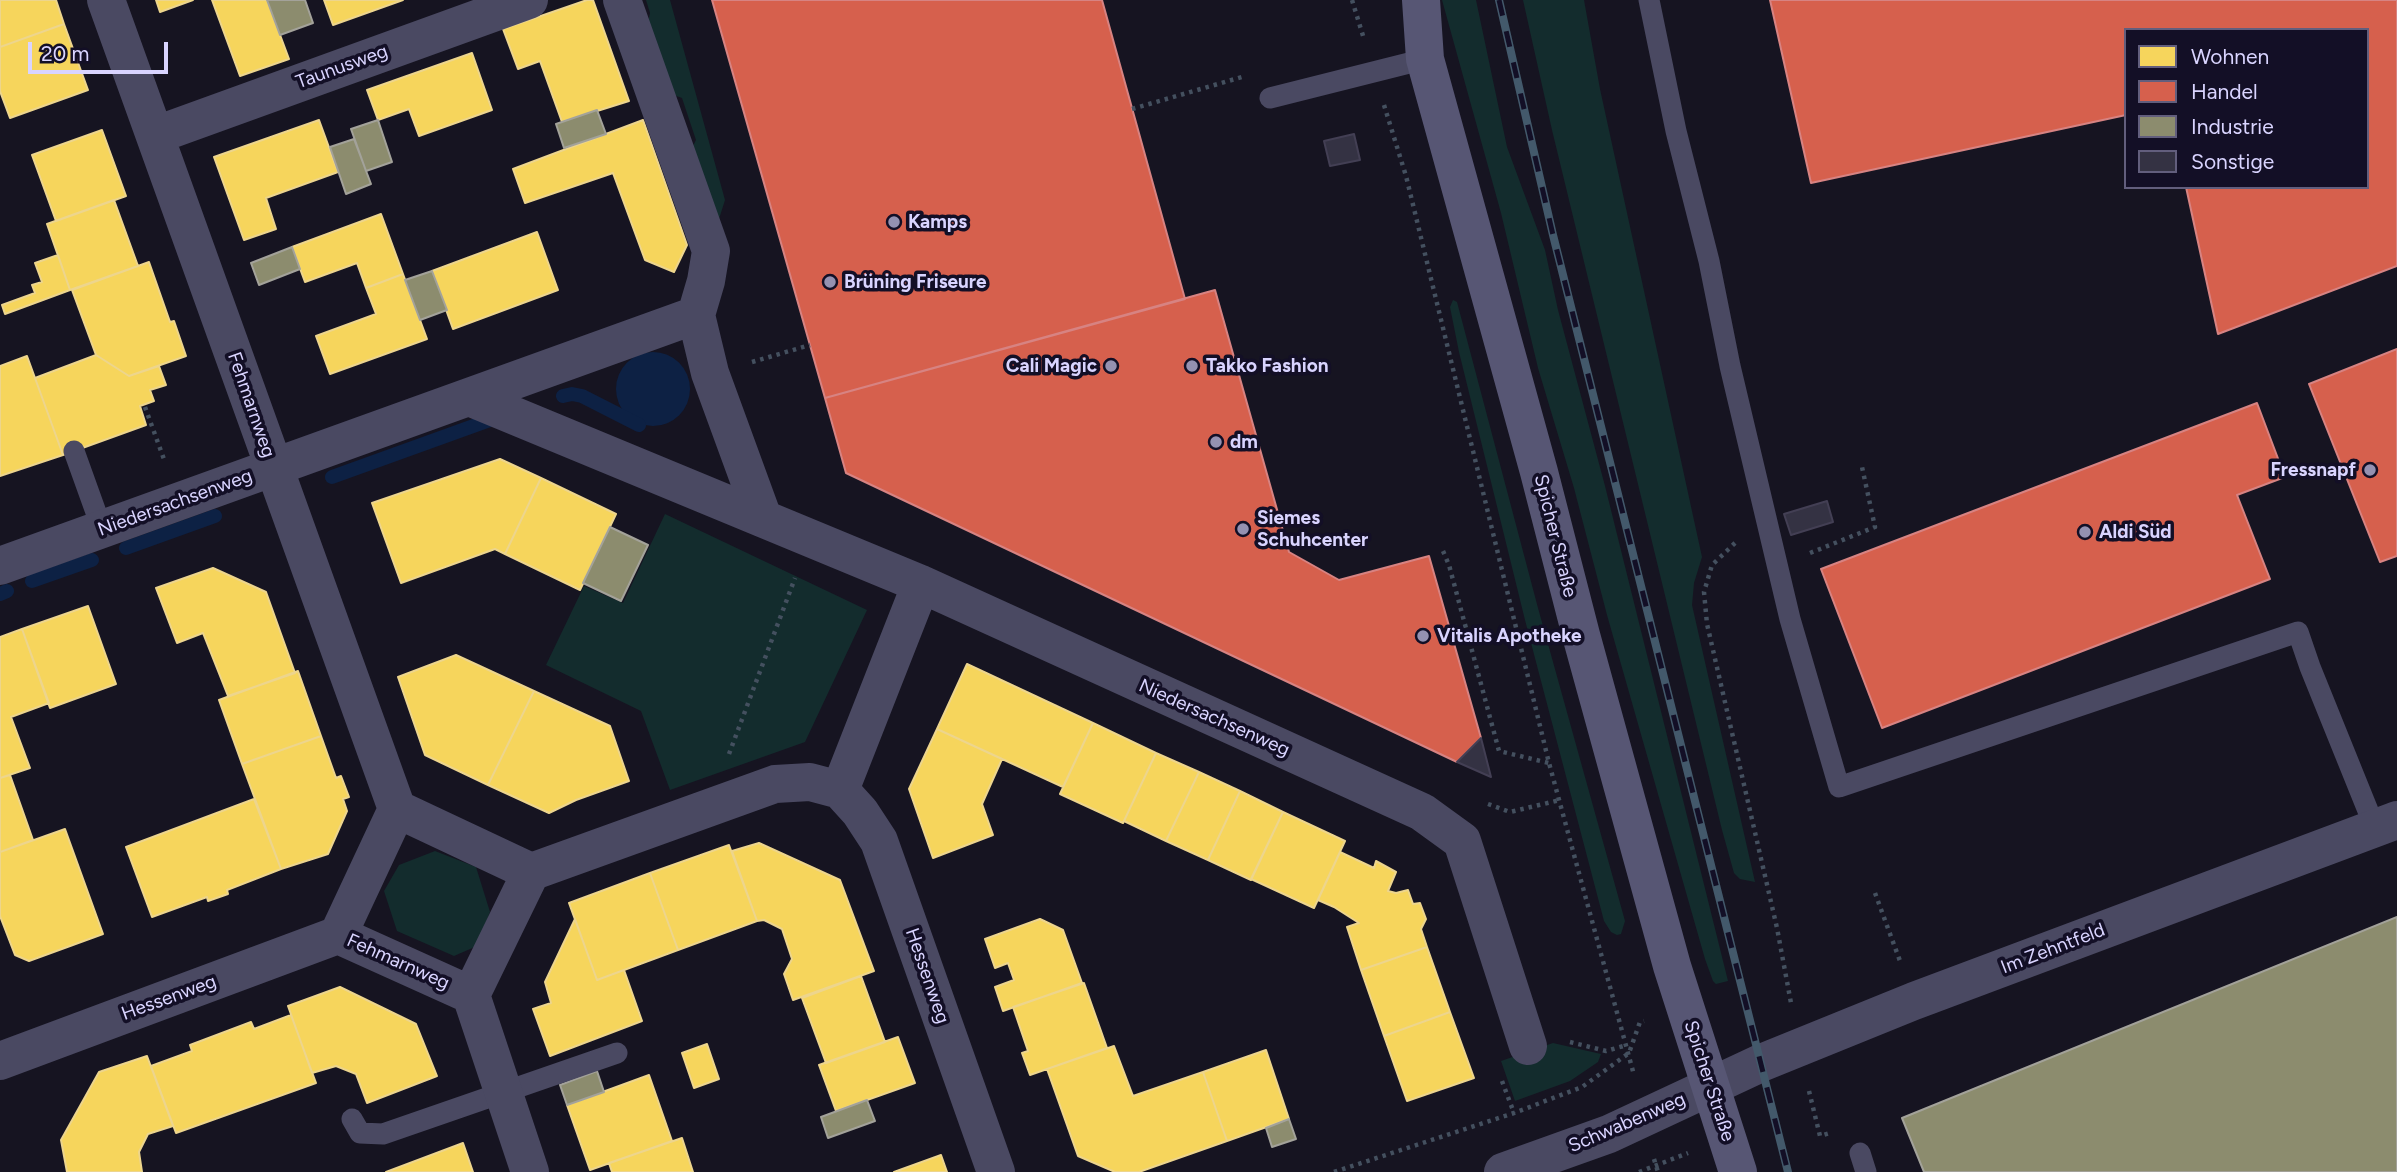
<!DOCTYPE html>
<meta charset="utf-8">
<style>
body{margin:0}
#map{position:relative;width:2397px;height:1172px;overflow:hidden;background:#161421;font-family:Figtree,sans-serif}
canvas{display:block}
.legend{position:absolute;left:2124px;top:28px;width:245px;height:161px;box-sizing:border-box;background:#130f26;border:2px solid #625e7d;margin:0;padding:9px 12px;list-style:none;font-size:21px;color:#d9d4ff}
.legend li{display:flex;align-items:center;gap:14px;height:35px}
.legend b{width:35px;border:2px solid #625e7d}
.scale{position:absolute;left:28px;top:42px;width:140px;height:32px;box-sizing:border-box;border:4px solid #d9d4ff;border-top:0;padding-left:9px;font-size:21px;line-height:24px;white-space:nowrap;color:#d9d4ff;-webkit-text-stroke:5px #130f26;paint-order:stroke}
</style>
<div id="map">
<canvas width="2397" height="1172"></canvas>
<ul class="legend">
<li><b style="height:19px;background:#f6d55c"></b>Wohnen</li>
<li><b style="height:19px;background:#d6604d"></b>Handel</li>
<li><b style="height:19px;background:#8c8c6e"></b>Industrie</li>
<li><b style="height:19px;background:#343243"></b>Sonstige</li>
</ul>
<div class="scale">20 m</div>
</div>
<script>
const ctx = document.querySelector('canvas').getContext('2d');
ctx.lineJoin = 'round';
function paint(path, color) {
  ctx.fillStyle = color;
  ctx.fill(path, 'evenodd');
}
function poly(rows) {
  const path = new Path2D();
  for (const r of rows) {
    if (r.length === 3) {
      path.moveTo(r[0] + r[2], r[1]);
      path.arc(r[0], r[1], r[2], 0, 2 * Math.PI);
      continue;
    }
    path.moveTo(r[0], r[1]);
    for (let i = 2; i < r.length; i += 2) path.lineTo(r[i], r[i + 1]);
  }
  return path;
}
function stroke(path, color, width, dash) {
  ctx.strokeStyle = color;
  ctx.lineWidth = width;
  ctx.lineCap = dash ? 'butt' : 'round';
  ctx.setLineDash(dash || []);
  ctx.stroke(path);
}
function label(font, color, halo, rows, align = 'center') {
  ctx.font = font + ' Figtree,sans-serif';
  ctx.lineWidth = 7;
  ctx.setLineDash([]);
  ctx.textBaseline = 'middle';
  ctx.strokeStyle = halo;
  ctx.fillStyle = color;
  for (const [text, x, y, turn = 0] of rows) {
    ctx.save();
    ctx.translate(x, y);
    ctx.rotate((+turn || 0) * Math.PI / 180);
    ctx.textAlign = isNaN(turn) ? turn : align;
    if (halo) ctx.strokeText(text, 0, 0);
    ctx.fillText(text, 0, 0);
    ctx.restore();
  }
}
const green = poly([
 [646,0,670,0,725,200,719,219,690,152,696,140,682,98,668,93,646,32,650,13],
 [1442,0,1476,0,1507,147,1545,250,1558,310,1605,486,1728,981,1716,984,1713,981,1705,959,1607,615,1574,488,1538,368,1501,213],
 [1523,0,1584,0,1600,89,1702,557,1694,583,1692,605,1755,882,1740,879,1734,873,1722,830,1552,130],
 [1453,300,1457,302,1538,608,1625,921,1621,934,1617,935,1611,932,1604,921,1525,620,1459,352,1450,307],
 [665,514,867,610,805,742,670,790,641,711,546,665,584,586,623,603],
 [435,851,476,867,490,912,477,946,454,956,397,931,384,891,399,865],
 [1553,1043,1601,1054,1598,1062,1570,1081,1515,1101,1501,1061]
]);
const water = poly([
 [653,389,37]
]);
const homes = poly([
 [0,0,56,0,64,24,0,47,0,0],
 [156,0,193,0,160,12,156,0],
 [212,0,267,0,289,59,240,76,212,0],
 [324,0,403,0,333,25,324,0],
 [587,0,593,0,629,101,562,122,540,61,518,69,503,29,587,0],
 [64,24,88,90,10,118,0,91,0,47,64,24],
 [472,53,492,110,419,136,409,109,378,120,367,90,472,53],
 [319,120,338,172,266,198,276,229,244,240,214,157,319,120],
 [643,120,687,245,674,272,645,260,613,173,525,203,513,169,643,120],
 [102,130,126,196,56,221,32,155,102,130],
 [114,200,138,266,70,290,47,224,114,200],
 [381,214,403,274,366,288,357,263,305,282,292,247,381,214],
 [537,232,558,290,453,329,432,271,537,232],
 [58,255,70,290,5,314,2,305,35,293,32,285,42,282,35,263,58,255],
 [149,262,170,322,174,321,186,356,129,376,96,355,72,290,149,262],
 [403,274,427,339,330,374,316,336,376,314,366,288,403,274],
 [96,355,129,376,159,366,166,385,150,390,154,401,140,406,146,425,63,455,35,378,96,355],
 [27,356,63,455,0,476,0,366,27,356],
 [500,459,541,478,505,554,495,549,401,583,372,503,500,459],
 [541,478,616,514,580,590,505,554,541,478],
 [213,568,266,592,295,673,228,696,203,633,177,643,156,588,213,568],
 [88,606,116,684,50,708,22,629,88,606],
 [22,629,49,703,11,717,30,768,0,778,0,637,22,629],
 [456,655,534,691,488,785,425,755,398,677,456,655],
 [967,664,1093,723,1063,787,937,729,967,664],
 [298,671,321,736,242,764,219,700,298,671],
 [534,691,610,726,629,781,576,800,549,813,488,785,534,691],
 [1093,723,1156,753,1123,823,1060,794,1093,723],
 [937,729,1002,759,982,804,993,835,933,858,909,789,937,729],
 [321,736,336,778,341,776,349,797,343,799,347,811,328,854,281,869,242,764,321,736],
 [1156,753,1199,772,1166,841,1124,821,1156,753],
 [1199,772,1240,791,1208,860,1166,841,1199,772],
 [10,775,33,840,0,852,0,778,10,775],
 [1240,791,1283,812,1251,880,1208,860,1240,791],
 [254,799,281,869,227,890,228,894,208,901,207,897,152,917,126,847,254,799],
 [1283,812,1345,841,1314,908,1251,879,1283,812],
 [65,829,103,934,29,961,15,955,0,916,0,852,65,829],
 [759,843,840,880,874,971,793,1000,784,974,792,959,782,929,764,920,757,921,732,851,759,843],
 [729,845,757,921,678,950,650,873,729,845],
 [1340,852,1374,868,1376,861,1396,872,1388,891,1396,893,1408,890,1413,904,1420,903,1426,919,1421,929,1427,947,1361,970,1347,927,1359,923,1334,907,1318,900,1340,852],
 [650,873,678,950,597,980,569,903,650,873],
 [575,919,597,980,624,970,642,1021,550,1056,533,1009,551,1003,545,982,575,919],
 [1040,919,1063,930,1082,983,1003,1011,995,987,1014,980,1008,963,995,968,985,939,1040,919],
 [1427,947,1450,1012,1384,1036,1361,970,1427,947],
 [861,976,885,1042,826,1063,802,998,861,976],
 [1084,983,1107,1048,1030,1075,1022,1053,1028,1051,1013,1007,1084,983],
 [340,987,416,1024,437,1076,367,1103,356,1074,336,1066,312,1073,288,1006,340,987],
 [1450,1012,1474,1078,1407,1101,1384,1036,1450,1012],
 [291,1015,316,1083,176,1133,151,1066,192,1051,190,1045,251,1022,254,1029,291,1015],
 [898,1037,915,1083,836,1111,819,1065,898,1037],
 [707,1044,719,1079,694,1088,682,1053,707,1044],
 [1114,1046,1133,1096,1203,1072,1227,1141,1139,1172,1115,1172,1078,1156,1047,1069,1114,1046],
 [1266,1050,1289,1119,1227,1141,1203,1072,1266,1050],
 [147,1056,173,1126,148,1134,139,1152,142,1172,67,1172,61,1140,99,1072,147,1056],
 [649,1075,672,1141,590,1170,567,1105,649,1075],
 [682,1138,693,1172,612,1172,609,1163,682,1138],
 [463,1143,473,1172,386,1172,463,1143],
 [941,1155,947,1172,894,1172,941,1155]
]);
const shops = poly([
 [712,0,1102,0,1185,299,825,398,712,0],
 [1770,0,2397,0,2397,266,2218,334,2186,187,2367,187,2367,30,2126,30,2126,115,1811,183,1770,0],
 [1215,290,1289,552,1339,580,1429,556,1481,738,1457,762,846,473,825,398,1215,290],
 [2397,349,2397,556,2380,562,2309,384,2397,349],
 [2257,403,2285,477,2237,495,2270,579,1882,728,1821,569,2257,403]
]);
const industry = poly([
 [267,0,305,0,313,23,280,35,267,0],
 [597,110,606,134,564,148,556,124,597,110],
 [378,120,392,162,366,171,351,129,378,120],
 [354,139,371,184,346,194,330,147,354,139],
 [292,247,300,269,259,285,251,263,292,247],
 [432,271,447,310,420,320,405,280,432,271],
 [610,527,648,545,621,601,583,583,610,527],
 [2397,917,2397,1172,1924,1172,1902,1118,2397,917],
 [597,1071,604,1092,567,1105,560,1085,597,1071],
 [867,1100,875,1121,828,1138,821,1117,867,1100],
 [1289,1119,1296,1139,1272,1147,1266,1128,1289,1119]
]);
const stream = poly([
 [563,396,572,394,582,396,639,425],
 [332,477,490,420],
 [126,548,215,516],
 [32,581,92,560],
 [0,594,7,591]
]);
const building = poly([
 [1354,134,1360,160,1330,166,1324,141,1354,134],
 [1827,501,1833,522,1791,535,1784,514,1827,501],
 [1481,738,1491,777,1457,762,1481,738]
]);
const path = poly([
 [1352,0,1364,39],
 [1384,105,1406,176,1549,763,1634,1075],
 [1132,109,1242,77],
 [752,362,810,345],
 [145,407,165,462],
 [1735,543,1712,565,1704,592,1707,624,1777,928,1791,1003],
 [1443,551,1449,565,1499,751,1549,763],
 [1810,553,1875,527,1862,467],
 [729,754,795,578],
 [1488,804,1510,812,1560,800],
 [1875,893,1900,961],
 [1570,1042,1606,1051,1627,1045],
 [1502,1081,1514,1113],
 [1809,1091,1820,1136,1830,1133],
 [1654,1159,1658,1172],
 [1334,1172,1514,1113,1582,1087,1629,1053,1640,1022,1644,1021],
 [1639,1172,1688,1153]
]);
const lane = poly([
 [1649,0,1676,131,1709,261,1730,366,1790,619,1839,787,2298,632,2310,667,2375,828],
 [1270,98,1425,59],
 [74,451,102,529],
 [352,1119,360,1133,383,1134,617,1053],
 [1860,1153,1866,1172]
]);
const street = poly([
 [106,0,397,809,531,872,471,995],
 [622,0,711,251,706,281,696,315],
 [156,135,529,0],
 [696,315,710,373,763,518],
 [469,397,921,584,1422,812,1462,841,1528,1046],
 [0,566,696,315],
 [840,790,921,584],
 [397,809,338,935,471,995,530,1172],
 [531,872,775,784,810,782,840,790,860,812,879,841,996,1172],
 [0,1061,338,935],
 [1503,1172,1609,1134,1761,1063,1914,1001,2397,820]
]);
const secondary = poly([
 [1421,0,1425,59,1539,472,1581,635,1672,966,1738,1172]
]);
const rail = poly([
 [1499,0,1553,235,1788,1172]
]);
const markers = [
 [894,222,7,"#9591b1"],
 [830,282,7,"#9591b1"],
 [1111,366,7,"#9591b1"],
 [1192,366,7,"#9591b1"],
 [1216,442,7,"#9591b1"],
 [2370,470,7,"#9591b1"],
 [1243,529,7,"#9591b1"],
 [2085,532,7,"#9591b1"],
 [1423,636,7,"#9591b1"]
];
const streetNames = [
 ["Taunusweg",342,67,-20],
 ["Fehmarnweg",251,405,71],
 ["Niedersachsenweg",175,503,-20],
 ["Spicher Straße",1555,536,76],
 ["Niedersachsenweg",1214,718,24],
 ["Im Zehntfeld",2053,949,-21],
 ["Fehmarnweg",398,962,24],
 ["Hessenweg",927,976,71],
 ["Hessenweg",169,998,-20],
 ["Spicher Straße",1709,1081,72],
 ["Schwabenweg",1627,1123,-23]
];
const poiNames = [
 ["Kamps",908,222],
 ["Brüning Friseure",844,282],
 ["Cali Magic",1097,366,"right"],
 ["Takko Fashion",1206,366],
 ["dm",1230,442],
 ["Fressnapf",2356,470,"right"],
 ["Siemes",1257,518],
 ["Schuhcenter",1257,540],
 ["Aldi Süd",2099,532],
 ["Vitalis Apotheke",1437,636]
];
paint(green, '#132c2d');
paint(water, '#0d2144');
paint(homes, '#f6d55c');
stroke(homes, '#edd58d', 2);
paint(shops, '#d6604d');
stroke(shops, '#d78382', 2);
paint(industry, '#8c8c6e');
stroke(industry, '#a3a29a', 2);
stroke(stream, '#0d2144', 14);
paint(building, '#343243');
stroke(building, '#433f54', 2);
stroke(path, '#44505f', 4.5, [3.5, 5]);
stroke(lane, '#4a4962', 21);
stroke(street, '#4a4962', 38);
stroke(secondary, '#575674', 38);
stroke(rail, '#43596b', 8);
stroke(rail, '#130f26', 5, [16]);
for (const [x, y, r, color] of markers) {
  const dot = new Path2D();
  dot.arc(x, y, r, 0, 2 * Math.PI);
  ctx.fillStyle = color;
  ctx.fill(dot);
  stroke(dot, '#130f26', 2.5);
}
label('19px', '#d9d4ff', '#130f26', streetNames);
label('bold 19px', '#d9d4ff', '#130f26', poiNames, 'left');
</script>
